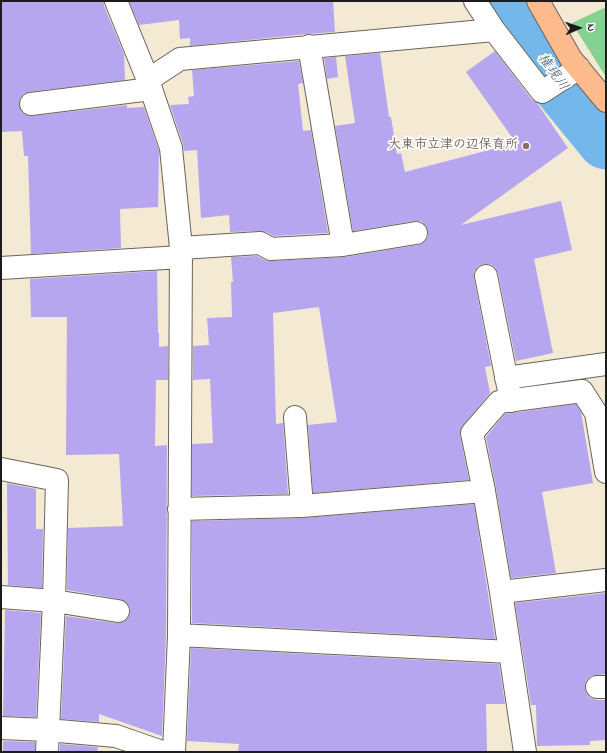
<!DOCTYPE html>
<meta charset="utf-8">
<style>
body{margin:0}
#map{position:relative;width:607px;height:753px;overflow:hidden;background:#f4e9d3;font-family:"Indie Flower",sans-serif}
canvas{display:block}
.frame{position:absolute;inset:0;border:2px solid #1c1c1c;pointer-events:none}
.north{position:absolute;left:559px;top:8px;width:40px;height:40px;-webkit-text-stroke:3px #fff;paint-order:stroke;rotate:88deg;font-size:11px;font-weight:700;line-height:16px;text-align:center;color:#1c1c1c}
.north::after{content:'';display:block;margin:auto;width:14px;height:18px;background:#1c1c1c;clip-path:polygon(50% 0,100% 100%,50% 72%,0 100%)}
</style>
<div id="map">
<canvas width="607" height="753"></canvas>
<div class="frame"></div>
<div class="north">N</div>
</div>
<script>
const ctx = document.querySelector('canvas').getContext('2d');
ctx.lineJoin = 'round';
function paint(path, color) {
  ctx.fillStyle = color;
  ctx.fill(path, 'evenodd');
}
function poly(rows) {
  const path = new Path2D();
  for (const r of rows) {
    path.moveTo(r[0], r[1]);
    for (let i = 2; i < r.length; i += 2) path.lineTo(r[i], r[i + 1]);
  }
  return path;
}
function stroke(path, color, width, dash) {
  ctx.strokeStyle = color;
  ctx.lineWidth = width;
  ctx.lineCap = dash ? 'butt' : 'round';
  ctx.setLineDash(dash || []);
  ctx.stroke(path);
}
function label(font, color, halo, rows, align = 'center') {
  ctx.font = font + ' "Indie Flower","Klee One",sans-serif';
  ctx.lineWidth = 3.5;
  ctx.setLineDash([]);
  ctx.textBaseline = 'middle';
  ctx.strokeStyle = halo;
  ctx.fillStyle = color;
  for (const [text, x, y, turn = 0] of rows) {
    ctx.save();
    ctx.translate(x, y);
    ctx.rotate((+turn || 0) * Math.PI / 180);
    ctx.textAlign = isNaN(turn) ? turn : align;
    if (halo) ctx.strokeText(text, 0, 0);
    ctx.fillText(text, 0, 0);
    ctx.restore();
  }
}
const green = poly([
 [606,7,606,77,572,23]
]);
const river = poly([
 [504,1,552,75,606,141]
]);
const building = poly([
 [1,1,104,1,104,6,124,54,125,80,29,92,23,94,20,99,19,105,21,112,26,115,32,116,127,105,127,108,144,107,159,151,158,207,120,209,121,248,31,254,28,156,24,156,22,131,1,132],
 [129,1,333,1,335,32,307,34,190,46,190,38,180,39,179,20,139,25],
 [495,51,532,100,537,103,568,148,461,225,561,201,572,250,534,259,553,353,516,361,498,273,495,267,490,264,483,264,478,266,474,272,474,278,491,366,485,367,490,393,463,425,460,430,460,436,469,480,313,493,308,425,337,422,319,307,273,313,276,424,283,423,288,494,192,496,192,444,213,443,210,379,193,380,193,346,209,345,207,318,232,317,231,282,233,282,231,257,257,256,265,260,272,261,345,257,418,245,424,242,428,237,428,231,425,225,421,221,414,221,353,231,335,126,355,123,345,56,380,53,389,117,391,117,397,154,401,153,405,172,516,143,466,72],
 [336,57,338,77,327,79,324,58],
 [299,61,303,83,298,84,303,131,311,130,328,233,274,236,266,232,259,231,230,232,229,215,201,218,197,150,184,151,183,144,170,105,189,104,188,97,194,96,192,70],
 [157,271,158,333,159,333,159,347,168,346,168,380,156,380,155,446,167,445,166,635,162,736,99,714,99,722,61,719,66,616,116,623,123,622,127,619,130,613,129,606,126,602,120,599,67,590,68,528,123,526,119,454,66,455,67,317,31,317,30,279],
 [576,404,581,412,593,483,542,492,556,573,511,578,496,488,486,437,505,414],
 [7,483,36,489,36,529,43,529,42,588,8,585],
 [474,504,495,639,192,623,192,521,303,518],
 [606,593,606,674,591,676,586,680,585,687,586,693,590,698,597,700,606,700,606,740,590,741,590,745,537,746,536,705,531,705,515,603],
 [5,610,41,613,36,717,3,716],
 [191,648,499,664,505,704,486,704,487,752,238,752,239,744,187,741],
 [3,741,35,742,35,752,3,752],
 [60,744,98,747,97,752,60,752]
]);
const minor = poly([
 [116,1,148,80,171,148,181,248,179,635,174,752],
 [475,1,494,30,542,92,579,68],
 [309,46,343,245],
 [148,80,180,59,494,30],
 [31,104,151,89],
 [181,248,260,243,271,249,343,245,416,233],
 [1,268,181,257],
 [486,276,511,401],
 [506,378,606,364],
 [295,417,302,506],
 [1,469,57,480,54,601,47,752],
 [179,509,302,506,484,491],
 [501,592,606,580],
 [1,597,54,601,118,611],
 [179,635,510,652],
 [597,687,606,687],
 [1,728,47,730,116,736,162,752],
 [525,752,501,592,484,491,472,433,499,402,582,391,596,413,606,472]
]);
const major = poly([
 [538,1,571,59,606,101]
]);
const markers = [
 [526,146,4,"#8d6e63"]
];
const educationNames = [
 ["大東市立津の辺保育所",518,146]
];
const waterNames = [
 ["権現川",552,73,54]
];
paint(green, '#85d290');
stroke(river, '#74b7ea', 57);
paint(building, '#b5a6ef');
stroke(minor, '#68645c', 24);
stroke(major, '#68645c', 24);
stroke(minor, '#fff', 22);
stroke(major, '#fcba8d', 22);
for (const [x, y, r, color] of markers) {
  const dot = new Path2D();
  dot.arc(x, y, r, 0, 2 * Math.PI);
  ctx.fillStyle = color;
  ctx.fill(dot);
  stroke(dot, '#fff', 1.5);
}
label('bold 13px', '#785e54', '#fff', educationNames, 'right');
label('italic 14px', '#3f5a6e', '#fff', waterNames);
</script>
